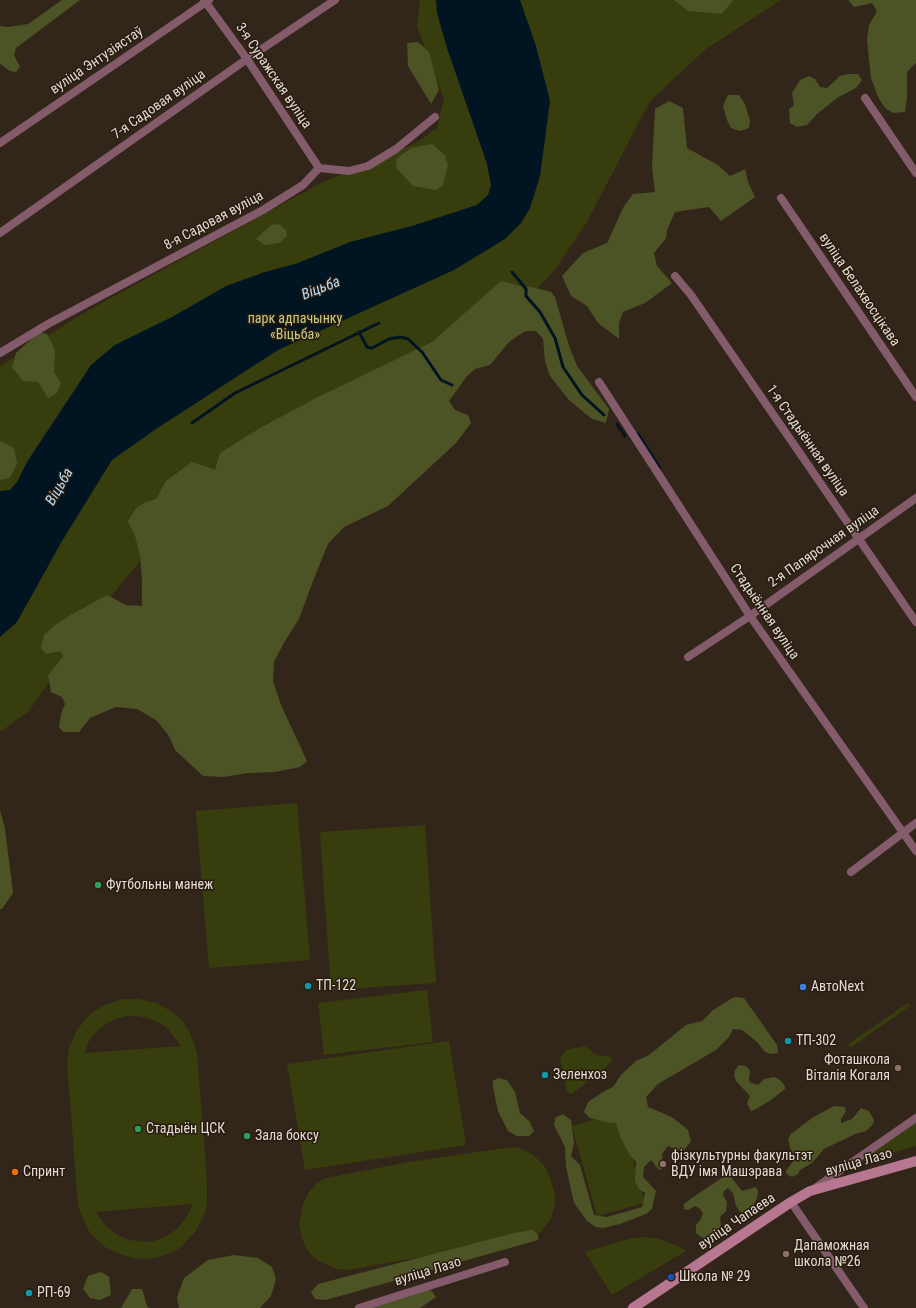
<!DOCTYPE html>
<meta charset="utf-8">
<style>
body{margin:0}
canvas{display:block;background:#322519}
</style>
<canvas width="916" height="1308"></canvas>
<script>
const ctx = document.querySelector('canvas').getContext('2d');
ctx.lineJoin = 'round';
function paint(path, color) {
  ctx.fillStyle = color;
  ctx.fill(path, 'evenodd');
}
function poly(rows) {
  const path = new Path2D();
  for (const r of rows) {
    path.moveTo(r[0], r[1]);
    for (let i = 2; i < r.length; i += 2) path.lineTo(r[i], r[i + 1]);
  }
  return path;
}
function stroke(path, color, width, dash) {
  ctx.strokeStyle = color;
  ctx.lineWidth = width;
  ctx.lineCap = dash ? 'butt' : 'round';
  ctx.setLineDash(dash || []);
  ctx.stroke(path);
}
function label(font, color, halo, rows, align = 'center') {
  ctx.font = font + ' "Roboto Condensed",sans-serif';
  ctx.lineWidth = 3;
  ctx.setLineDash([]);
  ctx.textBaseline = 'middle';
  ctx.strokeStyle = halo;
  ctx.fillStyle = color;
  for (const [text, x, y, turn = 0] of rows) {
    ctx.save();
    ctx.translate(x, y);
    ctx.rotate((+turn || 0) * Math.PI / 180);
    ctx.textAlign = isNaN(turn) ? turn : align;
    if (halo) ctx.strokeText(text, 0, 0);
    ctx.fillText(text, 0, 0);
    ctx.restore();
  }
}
const green = poly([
 [420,0,781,0,706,49,650,101,587,222,553,272,494,333,179,514,93,618,29,711,0,732,0,366,87,311,321,183,418,142,437,128,444,99,417,26],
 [297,803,310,960,209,968,196,811],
 [425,825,436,983,331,990,320,832],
 [427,990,433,1042,324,1055,318,1003],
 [122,999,139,999,157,1003,172,1012,182,1020,189,1031,197,1052,207,1182,207,1206,204,1215,196,1231,181,1247,171,1253,158,1257,145,1259,132,1258,117,1253,105,1247,90,1233,83,1219,78,1206,67,1063,69,1048,77,1030,90,1014,105,1005],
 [127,1016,137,1016,148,1018,160,1023,168,1029,181,1046,84,1053,89,1041,95,1033,103,1026,113,1020],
 [192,1204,189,1213,183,1222,176,1230,165,1237,154,1241,145,1242,130,1240,119,1236,111,1230,103,1223,96,1212],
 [908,1003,910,1006,850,1048,848,1044],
 [449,1041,466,1145,305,1170,287,1064],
 [585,1046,596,1055,610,1057,613,1060,608,1065,572,1094,567,1092,560,1058,566,1050],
 [620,1113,645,1203,597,1216,572,1126],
 [916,1123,916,1146,861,1162,863,1159],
 [517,1147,532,1154,544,1165,549,1175,555,1194,555,1203,551,1219,540,1233,516,1240,348,1270,336,1269,319,1261,312,1256,307,1249,302,1239,299,1225,303,1204,309,1192,317,1183,326,1178,409,1162,505,1148],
 [647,1237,659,1239,678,1246,686,1251,612,1295,585,1252,631,1238]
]);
const forest = poly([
 [62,0,80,0,16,48,14,55,20,67,16,72,10,71,0,64,0,26,8,27,28,24],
 [674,0,733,0,722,14,688,11],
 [848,0,916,0,916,63,907,72,907,98,905,112,893,113,885,108,878,97,871,78,867,40,869,25,877,11,872,3,854,7],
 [418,42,429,52,439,90,431,104,408,66,407,43],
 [847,74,858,74,862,80,856,88,837,98,817,114,807,125,797,127,790,123,789,109,794,105,792,93,800,80,809,76,815,79,820,87,827,88,840,76],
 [728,95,739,95,745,104,750,121,749,128,740,131,731,128,727,120,723,106],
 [669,101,683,108,687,148,718,165,730,176,745,169,748,182,755,197,721,221,709,207,675,212,667,230,666,238,654,253,657,266,672,283,645,303,623,312,619,323,619,339,598,323,587,306,571,296,562,276,583,253,607,243,624,206,633,194,655,192,652,167,655,109],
 [432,144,445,155,448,165,443,185,436,190,413,186,397,169,396,159,411,148],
 [279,224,286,230,287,236,279,243,265,245,256,239,271,225],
 [501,281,520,286,532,287,551,292,555,297,569,346,577,366,609,409,606,423,592,419,569,400,557,385,550,376,545,361,543,339,536,331,526,331,519,335,509,342,490,365,475,369,467,376,449,401,455,410,468,415,471,423,456,443,388,506,344,527,328,544,313,581,299,619,285,641,274,662,273,681,281,705,307,761,300,767,275,772,248,773,223,777,203,776,175,750,169,736,156,720,137,709,116,707,90,718,79,732,63,732,59,727,61,714,65,704,62,697,51,692,48,675,63,657,61,651,46,654,41,648,44,635,55,625,69,616,107,595,126,605,142,606,142,579,140,556,135,536,128,521,136,508,146,502,156,499,166,481,192,462,215,470,220,453,260,428,320,396,432,342],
 [39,332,47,334,55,350,54,372,61,383,57,393,48,398,38,382,23,381,12,367,16,353],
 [0,441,14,448,17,463,10,478,0,480],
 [0,810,5,829,13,893,2,909,0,909],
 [734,997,744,998,777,1045,778,1053,771,1054,765,1052,757,1042,742,1030,733,1029,729,1037,716,1050,658,1084,646,1097,648,1107,672,1117,688,1130,691,1141,684,1150,677,1150,668,1146,662,1154,664,1168,659,1170,651,1160,644,1167,643,1177,656,1191,652,1209,646,1214,620,1224,603,1228,596,1227,587,1221,574,1203,566,1167,565,1147,554,1125,555,1118,563,1114,571,1120,574,1143,571,1156,580,1165,594,1215,607,1217,642,1207,645,1193,639,1189,635,1181,636,1162,629,1154,621,1138,616,1123,605,1122,590,1118,584,1112,588,1102,603,1092,613,1087,621,1075,636,1061,649,1055,686,1025,702,1021,713,1010],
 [739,1065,746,1066,750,1071,749,1081,751,1083,758,1085,764,1079,774,1077,780,1080,785,1086,785,1089,771,1100,756,1109,751,1111,747,1103,750,1096,736,1081,734,1075,735,1070],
 [498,1078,507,1080,515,1092,520,1113,530,1122,534,1131,529,1136,517,1136,508,1131,498,1111,493,1087,493,1081],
 [834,1106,845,1107,846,1111,841,1119,841,1123,852,1119,861,1108,869,1111,874,1120,873,1124,866,1131,855,1134,824,1149,812,1163,800,1170,798,1174,792,1177,787,1174,786,1171,796,1157,791,1151,788,1139,791,1134,812,1118],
 [723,1177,731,1177,742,1191,756,1187,758,1191,757,1198,753,1207,748,1212,745,1213,740,1212,736,1206,733,1193,728,1188,724,1191,723,1195,727,1202,726,1211,720,1217,721,1225,720,1229,704,1239,696,1233,696,1225,701,1219,703,1213,699,1208,695,1206,688,1210,684,1209,684,1204,689,1200],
 [533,1230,538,1235,538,1240,326,1300,315,1299,311,1292,318,1284,514,1233],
 [234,1255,258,1258,272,1267,276,1279,271,1296,260,1308,179,1308,177,1297,184,1278,208,1260],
 [101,1272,109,1277,111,1295,100,1300,90,1298,83,1289,88,1276],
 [132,1289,142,1289,147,1306,149,1308,121,1308],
 [428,1289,432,1291,436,1297,420,1308,369,1308]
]);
const water = poly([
 [436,0,520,0,536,46,550,101,540,176,530,208,521,223,505,239,454,270,278,350,156,429,112,460,62,541,17,622,0,637,0,491,10,490,17,482,27,462,91,365,115,345,172,317,226,286,265,272,298,263,350,242,412,226,477,205,488,195,491,185,487,164,447,48,437,13]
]);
const stream = poly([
 [512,272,526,289,526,296,540,312,555,338,563,367,582,395,604,415],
 [359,332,367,347,372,348,389,339,400,337,408,339,422,352,441,380,452,385],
 [192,423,235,393,379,323],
 [617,424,625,436],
 [638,434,660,468]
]);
const street = poly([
 [204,0,247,59,319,168],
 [865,98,916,173],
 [0,143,209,0],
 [319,168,349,171,368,166,396,149,435,117],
 [781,198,916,397],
 [0,233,247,59,335,0],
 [675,276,691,295,916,622],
 [0,353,48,324,263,210,303,185,319,168],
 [599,382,750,616,916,851],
 [688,657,750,616,916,498],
 [851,872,916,823],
 [815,1188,916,1118],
 [791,1202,864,1308],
 [359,1308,505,1262]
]);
const secondary = poly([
 [633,1308,791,1202,810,1191,916,1161]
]);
const markers = [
 [98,885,4,"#2e9e5b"],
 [308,986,4,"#0f9aa8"],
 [803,987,4,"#3f7fe0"],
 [788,1041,4,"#0f9aa8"],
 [898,1068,4,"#8d6e63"],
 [545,1075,4,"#0f9aa8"],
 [138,1129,4,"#2e9e5b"],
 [247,1136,4,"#2e9e5b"],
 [663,1164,4,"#8d6e63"],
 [15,1172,4,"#e8710a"],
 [786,1254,4,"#8d6e63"],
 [671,1277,4,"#1a4fb4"],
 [29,1293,4,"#0f9aa8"]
];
const streetNames = [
 ["вуліца Энтузіястаў",97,61,-34],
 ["3-я Суражская вуліца",273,76,56],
 ["7-я Садовая вуліца",159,105,-35],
 ["8-я Садовая вуліца",214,221,-28],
 ["вуліца Белахвосцікава",859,290,56],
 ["1-я Стадыённая вуліца",807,441,55],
 ["2-я Папярочная вуліца",824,547,-35],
 ["Стадыённая вуліца",764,612,56],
 ["вуліца Лазо",859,1163,-16],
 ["вуліца Чапаева",737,1222,-34],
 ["вуліца Лазо",428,1272,-17]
];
const parkNames = [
 ["парк адпачынку",295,319],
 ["«Віцьба»",295,335]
];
const poiNames = [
 ["Футбольны манеж",106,885],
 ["ТП-122",316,986],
 ["АвтоNext",811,987],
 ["ТП-302",796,1041],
 ["Фоташкола",890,1060,"right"],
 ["Віталія Когаля",890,1076,"right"],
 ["Зеленхоз",553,1075],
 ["Стадыён ЦСК",146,1129],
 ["Зала боксу",255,1136],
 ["фізкультурны факультэт",671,1156],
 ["ВДУ імя Машэрава",671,1172],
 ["Спринт",23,1172],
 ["Дапаможная",794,1246],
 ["школа №26",794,1262],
 ["Школа № 29",679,1277],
 ["РП-69",37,1293]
];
const waterNames = [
 ["Віцьба",321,289,-21],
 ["Віцьба",60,487,-60]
];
paint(green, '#373d0d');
paint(forest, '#4c5324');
paint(water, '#001422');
stroke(stream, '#001422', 3);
stroke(street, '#845b6a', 8);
stroke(secondary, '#b87790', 10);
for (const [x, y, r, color] of markers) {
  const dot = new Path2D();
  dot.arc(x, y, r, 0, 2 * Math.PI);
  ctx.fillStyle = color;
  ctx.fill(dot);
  stroke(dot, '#281b0f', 1.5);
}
label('14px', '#e4dbd3', '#281b0f', streetNames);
label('14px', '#c2cd83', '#281b0f', parkNames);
label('14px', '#e4dbd3', '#281b0f', poiNames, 'left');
label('italic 15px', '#b3dcf9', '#281b0f', waterNames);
</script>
